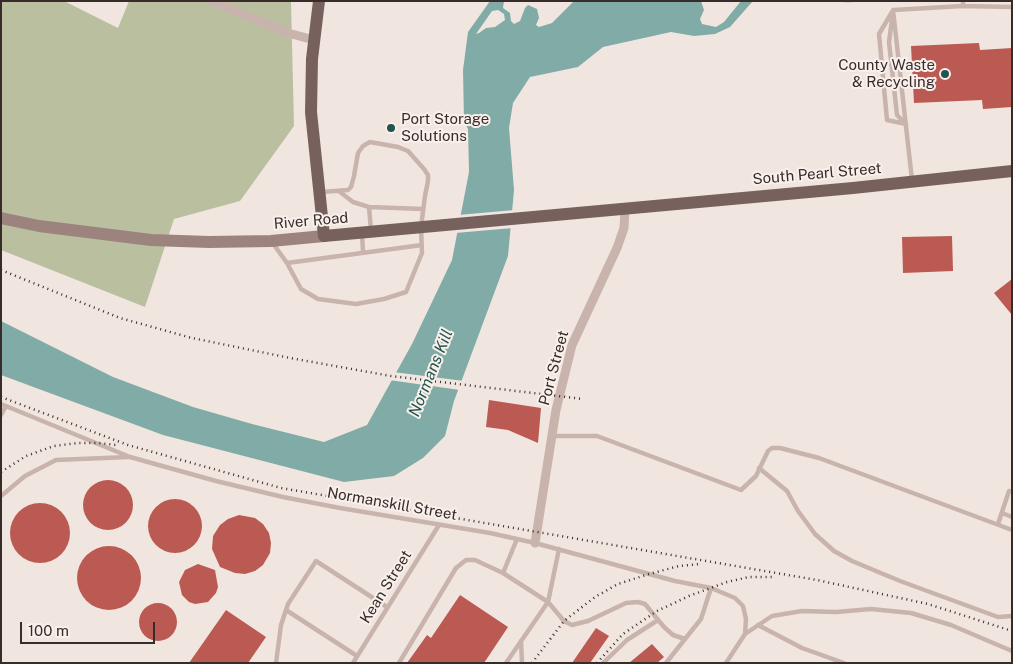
<!DOCTYPE html>
<style>
body{margin:0}
#map{position:relative;width:1013px;height:664px;overflow:hidden;background:#f1e6df;font-family:"Public Sans",sans-serif}
canvas{display:block}
.frame{position:absolute;inset:0;border:2px solid #372c2a;pointer-events:none}
.scale{position:absolute;left:20px;top:622px;width:135px;height:22px;box-sizing:border-box;border:2px solid #372c2a;border-top:0;padding-left:6px;font-size:15px;line-height:18px;white-space:nowrap;color:#372c2a;-webkit-text-stroke:4px #f9f0ec;paint-order:stroke}
</style>
<div id="map">
<canvas width="1013" height="664"></canvas>
<div class="frame"></div>
<div class="scale">100 m</div>
</div>
<script>
const ctx = document.querySelector('canvas').getContext('2d');
ctx.lineJoin = 'round';
function paint(path, color) {
  ctx.fillStyle = color;
  ctx.fill(path, 'evenodd');
}
function poly(rows) {
  const path = new Path2D();
  for (const r of rows) {
    if (r.length === 3) {
      path.moveTo(r[0] + r[2], r[1]);
      path.arc(r[0], r[1], r[2], 0, 2 * Math.PI);
      continue;
    }
    path.moveTo(r[0], r[1]);
    for (let i = 2; i < r.length; i += 2) path.lineTo(r[i], r[i + 1]);
  }
  return path;
}
function stroke(path, color, width, dash) {
  ctx.strokeStyle = color;
  ctx.lineWidth = width;
  ctx.lineCap = dash ? 'butt' : 'round';
  ctx.setLineDash(dash || []);
  ctx.stroke(path);
}
function label(font, color, halo, rows, align = 'center') {
  ctx.font = font + ' "Public Sans",sans-serif';
  ctx.lineWidth = 4;
  ctx.setLineDash([]);
  ctx.textBaseline = 'middle';
  ctx.strokeStyle = halo;
  ctx.fillStyle = color;
  for (const [text, x, y, turn = 0] of rows) {
    ctx.save();
    ctx.translate(x, y);
    ctx.rotate((+turn || 0) * Math.PI / 180);
    ctx.textAlign = isNaN(turn) ? turn : align;
    if (halo) ctx.strokeText(text, 0, 0);
    ctx.fillText(text, 0, 0);
    ctx.restore();
  }
}
const green = poly([
 [1,1,64,1,118,28,129,1,291,1,294,126,240,201,174,219,145,307,1,250]
]);
const water = poly([
 [504,1,503,8,510,13,511,21,514,24,520,21,525,8,528,5,537,9,539,18,536,25,539,27,552,23,574,1,701,1,704,10,700,19,702,24,716,27,724,22,741,1,753,1,730,27,715,34,694,36,671,32,603,47,578,67,530,77,513,103,509,128,514,190,508,256,454,401,445,436,423,458,394,476,344,482,163,435,1,375,1,321,113,377,193,407,252,424,324,442,367,425,412,344,452,260,469,172,468,129,464,121,463,70,468,32,490,1],
 [498,10,504,14,505,20,495,27,486,28,479,33,476,34,492,11]
]);
const pier = poly([
 [515,210,513,228,455,233,458,215],
 [393,372,464,381,460,390,389,380]
]);
const stream = poly([
 [845,1,851,1]
]);
const building = poly([
 [979,43,980,50,1012,48,1012,107,983,109,982,100,914,103,911,46],
 [952,236,953,271,903,273,902,237],
 [1012,279,1012,315,994,293],
 [489,400,541,408,538,443,508,430,486,427],
 [108,505,25],
 [175,526,27],
 [40,533,30],
 [239,515,255,518,263,524,269,533,271,543,270,553,263,565,255,571,245,574,235,573,220,567,212,549,213,536,220,525,228,519],
 [109,578,32],
 [198,564,215,570,218,587,216,593,208,602,195,604,189,602,182,595,179,582,185,570],
 [460,595,508,627,484,663,407,663,427,635,431,638],
 [158,622,19],
 [226,610,266,637,248,663,189,663],
 [596,628,609,636,590,663,572,663],
 [652,644,664,657,657,663,629,663]
]);
const lane = poly([
 [963,1,963,6,1012,7],
 [892,12,879,34,887,120,906,124],
 [892,19,889,42,897,115,906,124],
 [912,180,893,10,963,6],
 [340,192,353,202,369,207],
 [371,230,369,207,423,209],
 [362,234,363,252],
 [272,242,287,263,301,289,318,299,356,304,384,299,406,292,422,253,421,227,425,196,428,181,428,175,424,169,408,151,398,147,370,142,363,146,358,153,354,176,351,187,348,190,321,192],
 [287,263,422,245],
 [1,404,130,457,216,481,283,497,340,508,490,533,535,543,675,581,711,588,735,598,743,606,746,619,745,634,726,663],
 [1,415,6,406],
 [553,436,597,436,741,490,756,476,768,451,772,448,780,448,819,458,1012,530],
 [759,468,787,491,798,511,815,534,834,551,852,561,900,581,998,617,1012,616],
 [1,496,25,476,56,460,129,457],
 [1002,513,1012,517],
 [998,524,1009,491],
 [503,573,548,602,559,549],
 [286,610,357,656],
 [758,625,802,648,844,663],
 [745,634,772,616,802,611,836,612,871,609,911,613,951,625,1012,651],
 [521,641,522,663],
 [276,663,281,625,288,604,316,561,387,607],
 [353,663,439,525],
 [399,663,456,568,466,560,475,560,503,573,517,539],
 [506,663,548,602,564,621,572,625,588,621,626,603,638,602,645,604,664,627,673,635,685,639,701,619,711,588],
 [603,663,627,640,658,620],
 [666,663,685,639]
]);
const street = poly([
 [212,1,288,33,314,40],
 [535,543,556,410,572,345,617,248,624,228,625,208]
]);
const secondary = poly([
 [1,218,39,226,151,240,209,242,271,241,324,236]
]);
const primary = poly([
 [319,1,312,59,311,112,324,236,853,188,1012,171]
]);
const rail = poly([
 [1,270,120,318,192,338,290,358,391,376,583,399],
 [1,397,128,445,281,488,817,580,928,604,1012,631],
 [1,472,26,456,54,446,78,443,99,443,116,445],
 [532,663,564,621,595,597,618,584,649,574,679,566,700,564],
 [597,663,623,634,657,611,689,596,727,582,749,577,772,577]
]);
const markers = [
 [945,74,5,"#23554f"],
 [391,128,5,"#23554f"]
];
const poiNames = [
 ["County Waste",935,65],
 ["& Recycling",935,82],
 ["Port Storage",401,119,"left"],
 ["Solutions",401,136,"left"]
];
const streetNames = [
 ["South Pearl Street",817,174,-5],
 ["River Road",311,221,-5],
 ["Port Street",554,368,-75],
 ["Normanskill Street",392,504,10],
 ["Kean Street",386,587,-58]
];
const waterNames = [
 ["Normans Kill",431,373,-68]
];
paint(green, '#babfa0');
paint(water, '#81aba6');
paint(pier, '#f1e6df');
stroke(stream, '#81aba6', 2.5);
paint(building, '#bb5a53');
stroke(lane, '#c8b4ac', 4.5);
stroke(street, '#c8b4ac', 9);
stroke(secondary, '#9c837e', 12);
stroke(primary, '#77615d', 12);
stroke(rail, '#372c2a', 2.5, [1, 4]);
for (const [x, y, r, color] of markers) {
  const dot = new Path2D();
  dot.arc(x, y, r, 0, 2 * Math.PI);
  ctx.fillStyle = color;
  ctx.fill(dot);
  stroke(dot, '#f9f0ec', 2);
}
label('15px', '#372c2a', '#f9f0ec', poiNames, 'right');
label('15px', '#372c2a', '#f9f0ec', streetNames);
label('italic 16px', '#23554f', '#f9f0ec', waterNames);
</script>
